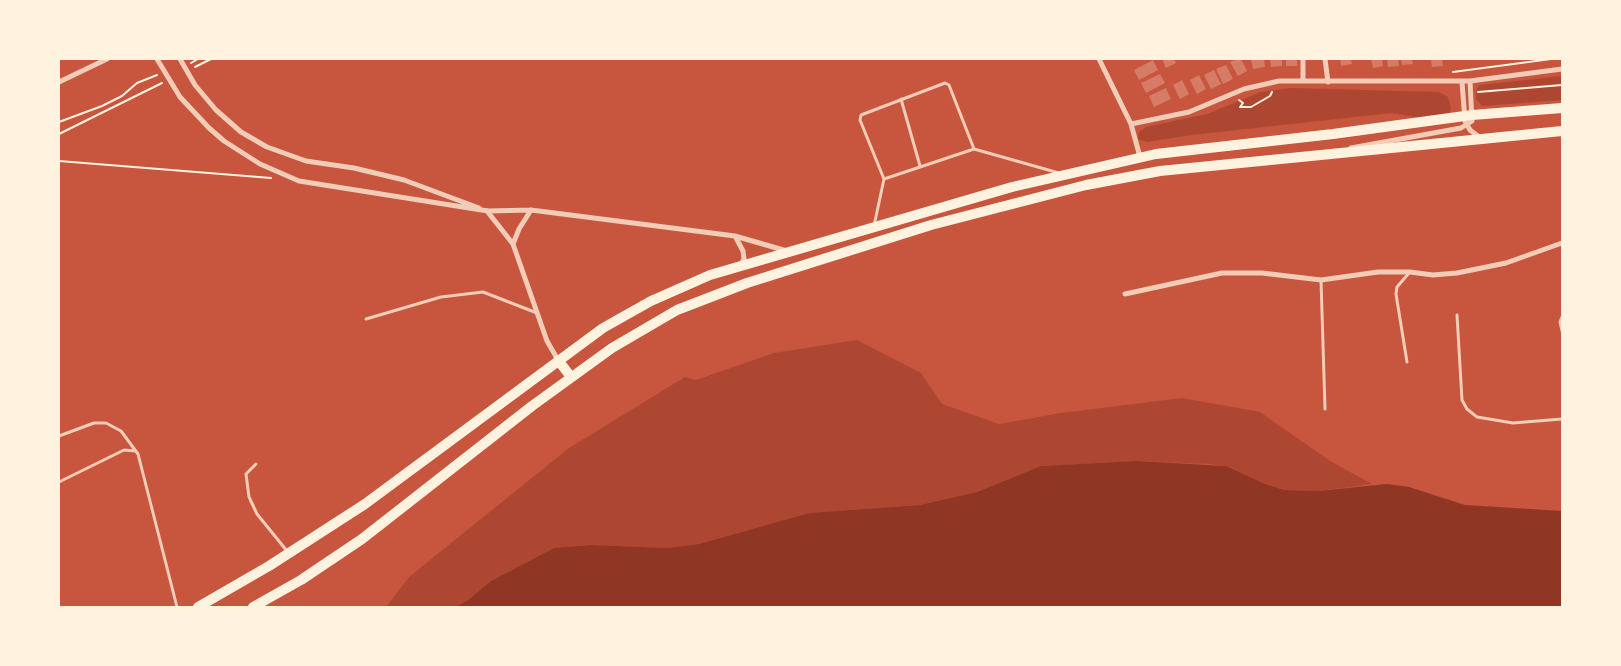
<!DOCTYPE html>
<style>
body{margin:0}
#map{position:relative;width:1621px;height:666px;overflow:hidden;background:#c8553d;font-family:Helvetica,sans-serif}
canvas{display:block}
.frame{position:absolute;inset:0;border:60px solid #fff3e0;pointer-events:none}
</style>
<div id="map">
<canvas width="1621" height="666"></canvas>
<div class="frame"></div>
</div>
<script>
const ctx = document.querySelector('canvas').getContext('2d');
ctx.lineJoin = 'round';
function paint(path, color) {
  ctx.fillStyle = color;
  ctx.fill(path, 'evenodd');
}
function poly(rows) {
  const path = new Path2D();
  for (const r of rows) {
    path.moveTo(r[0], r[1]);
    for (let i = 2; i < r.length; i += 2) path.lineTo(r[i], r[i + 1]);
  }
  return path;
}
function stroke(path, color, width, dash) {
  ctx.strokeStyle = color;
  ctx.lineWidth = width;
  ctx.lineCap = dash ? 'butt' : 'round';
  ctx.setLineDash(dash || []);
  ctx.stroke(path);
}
const green = poly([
 [1562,76,1562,100,1482,106,1476,99,1477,88,1480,85],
 [1291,88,1439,92,1448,97,1451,109,1449,114,1421,118,1391,113,1192,135,1147,142,1138,139,1139,132,1146,127,1207,114,1261,92],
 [857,340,921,373,942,404,999,424,1061,413,1182,398,1260,412,1330,461,1372,484,1318,491,1284,490,1265,484,1226,466,1211,464,1136,461,1041,466,977,492,920,505,809,513,699,544,667,548,591,545,554,548,491,581,468,600,456,607,386,607,409,577,569,448,685,377,696,380,774,353]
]);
const water = poly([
 [1136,461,1226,466,1265,484,1284,490,1318,491,1387,484,1409,487,1465,505,1562,511,1562,607,456,607,468,600,491,581,554,548,591,545,667,548,699,544,809,513,920,505,977,492,1041,466]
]);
const building = poly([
 [1162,59,1174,59,1176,63,1166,68],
 [1237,59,1241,59,1247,71,1238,76,1230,62],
 [1251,59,1264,59,1265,67,1253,69],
 [1270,59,1282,59,1282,66,1271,67],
 [1286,59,1297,59,1297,66,1286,66],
 [1340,59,1351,59,1352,64,1341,66],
 [1371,59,1382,59,1383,66,1373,68],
 [1387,59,1398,59,1399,66,1388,67],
 [1401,59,1412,59,1413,64,1402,65],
 [1431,59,1442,59,1443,66,1432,67],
 [1153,60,1158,70,1139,80,1134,70],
 [1226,65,1233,79,1223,84,1216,69],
 [1214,70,1221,84,1211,89,1204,75],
 [1160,74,1165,83,1146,93,1141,83],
 [1199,75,1206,89,1197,94,1190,80],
 [1182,80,1189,94,1180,99,1173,85],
 [1166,88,1171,99,1154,107,1149,96]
]);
const path = poly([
 [191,63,198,59],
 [195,67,211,59],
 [1453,72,1551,59],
 [1478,92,1562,85],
 [1239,100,1243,103,1240,107,1251,107,1270,96,1272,92],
 [59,122,102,106,122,96,137,83,157,75],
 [59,134,162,83],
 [59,161,271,178]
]);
const service = poly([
 [901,99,920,166],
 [884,179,860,120,861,115,945,83,949,85,974,149],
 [874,226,884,179,974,149,1059,173],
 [1321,280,1325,409],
 [1457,315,1462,400,1467,409,1477,417,1513,423,1562,419],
 [1562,317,1560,322,1562,331],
 [366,319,441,297,483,292,537,313],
 [1407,362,1396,294,1397,287,1409,273],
 [59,436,94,423,106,423,121,431,138,454,177,607],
 [256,464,246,474,249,497,257,514,287,551],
 [59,482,124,450,135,451]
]);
const minor = poly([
 [157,59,180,97,209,128,224,141,260,164,299,181,488,211,531,210,735,236,787,251],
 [180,59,195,85,216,110,241,132,267,147,306,161,354,168,404,180,479,208],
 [1099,59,1131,124,1140,157],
 [1325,59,1328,82],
 [1303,80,1303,59],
 [59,82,107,59],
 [1462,82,1465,121,1470,130,1479,137],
 [1131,124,1189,112,1244,89,1279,81,1470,81,1562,69],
 [1351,148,1461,128,1472,121,1470,81],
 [487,211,513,244,547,341,558,360],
 [735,236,743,251,744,259,741,264],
 [513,244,519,229,531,210],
 [1125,294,1222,273,1262,273,1321,280,1378,272,1410,272,1433,275,1457,273,1506,263,1562,243]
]);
const primary = poly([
 [558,360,571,377],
 [198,607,269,566,365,504,603,328,651,301,710,275,1012,187,1156,154,1333,134,1472,115,1562,108],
 [253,607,301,580,362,539,532,406,612,348,677,310,747,283,931,225,1086,185,1160,171,1562,131]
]);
paint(green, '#ae4732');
paint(water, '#8f3625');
paint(building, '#d67c66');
stroke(path, '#fff3e0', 2);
stroke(service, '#f1ccb7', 3);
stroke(minor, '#f1ccb7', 5);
stroke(primary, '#fff3e0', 10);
</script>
